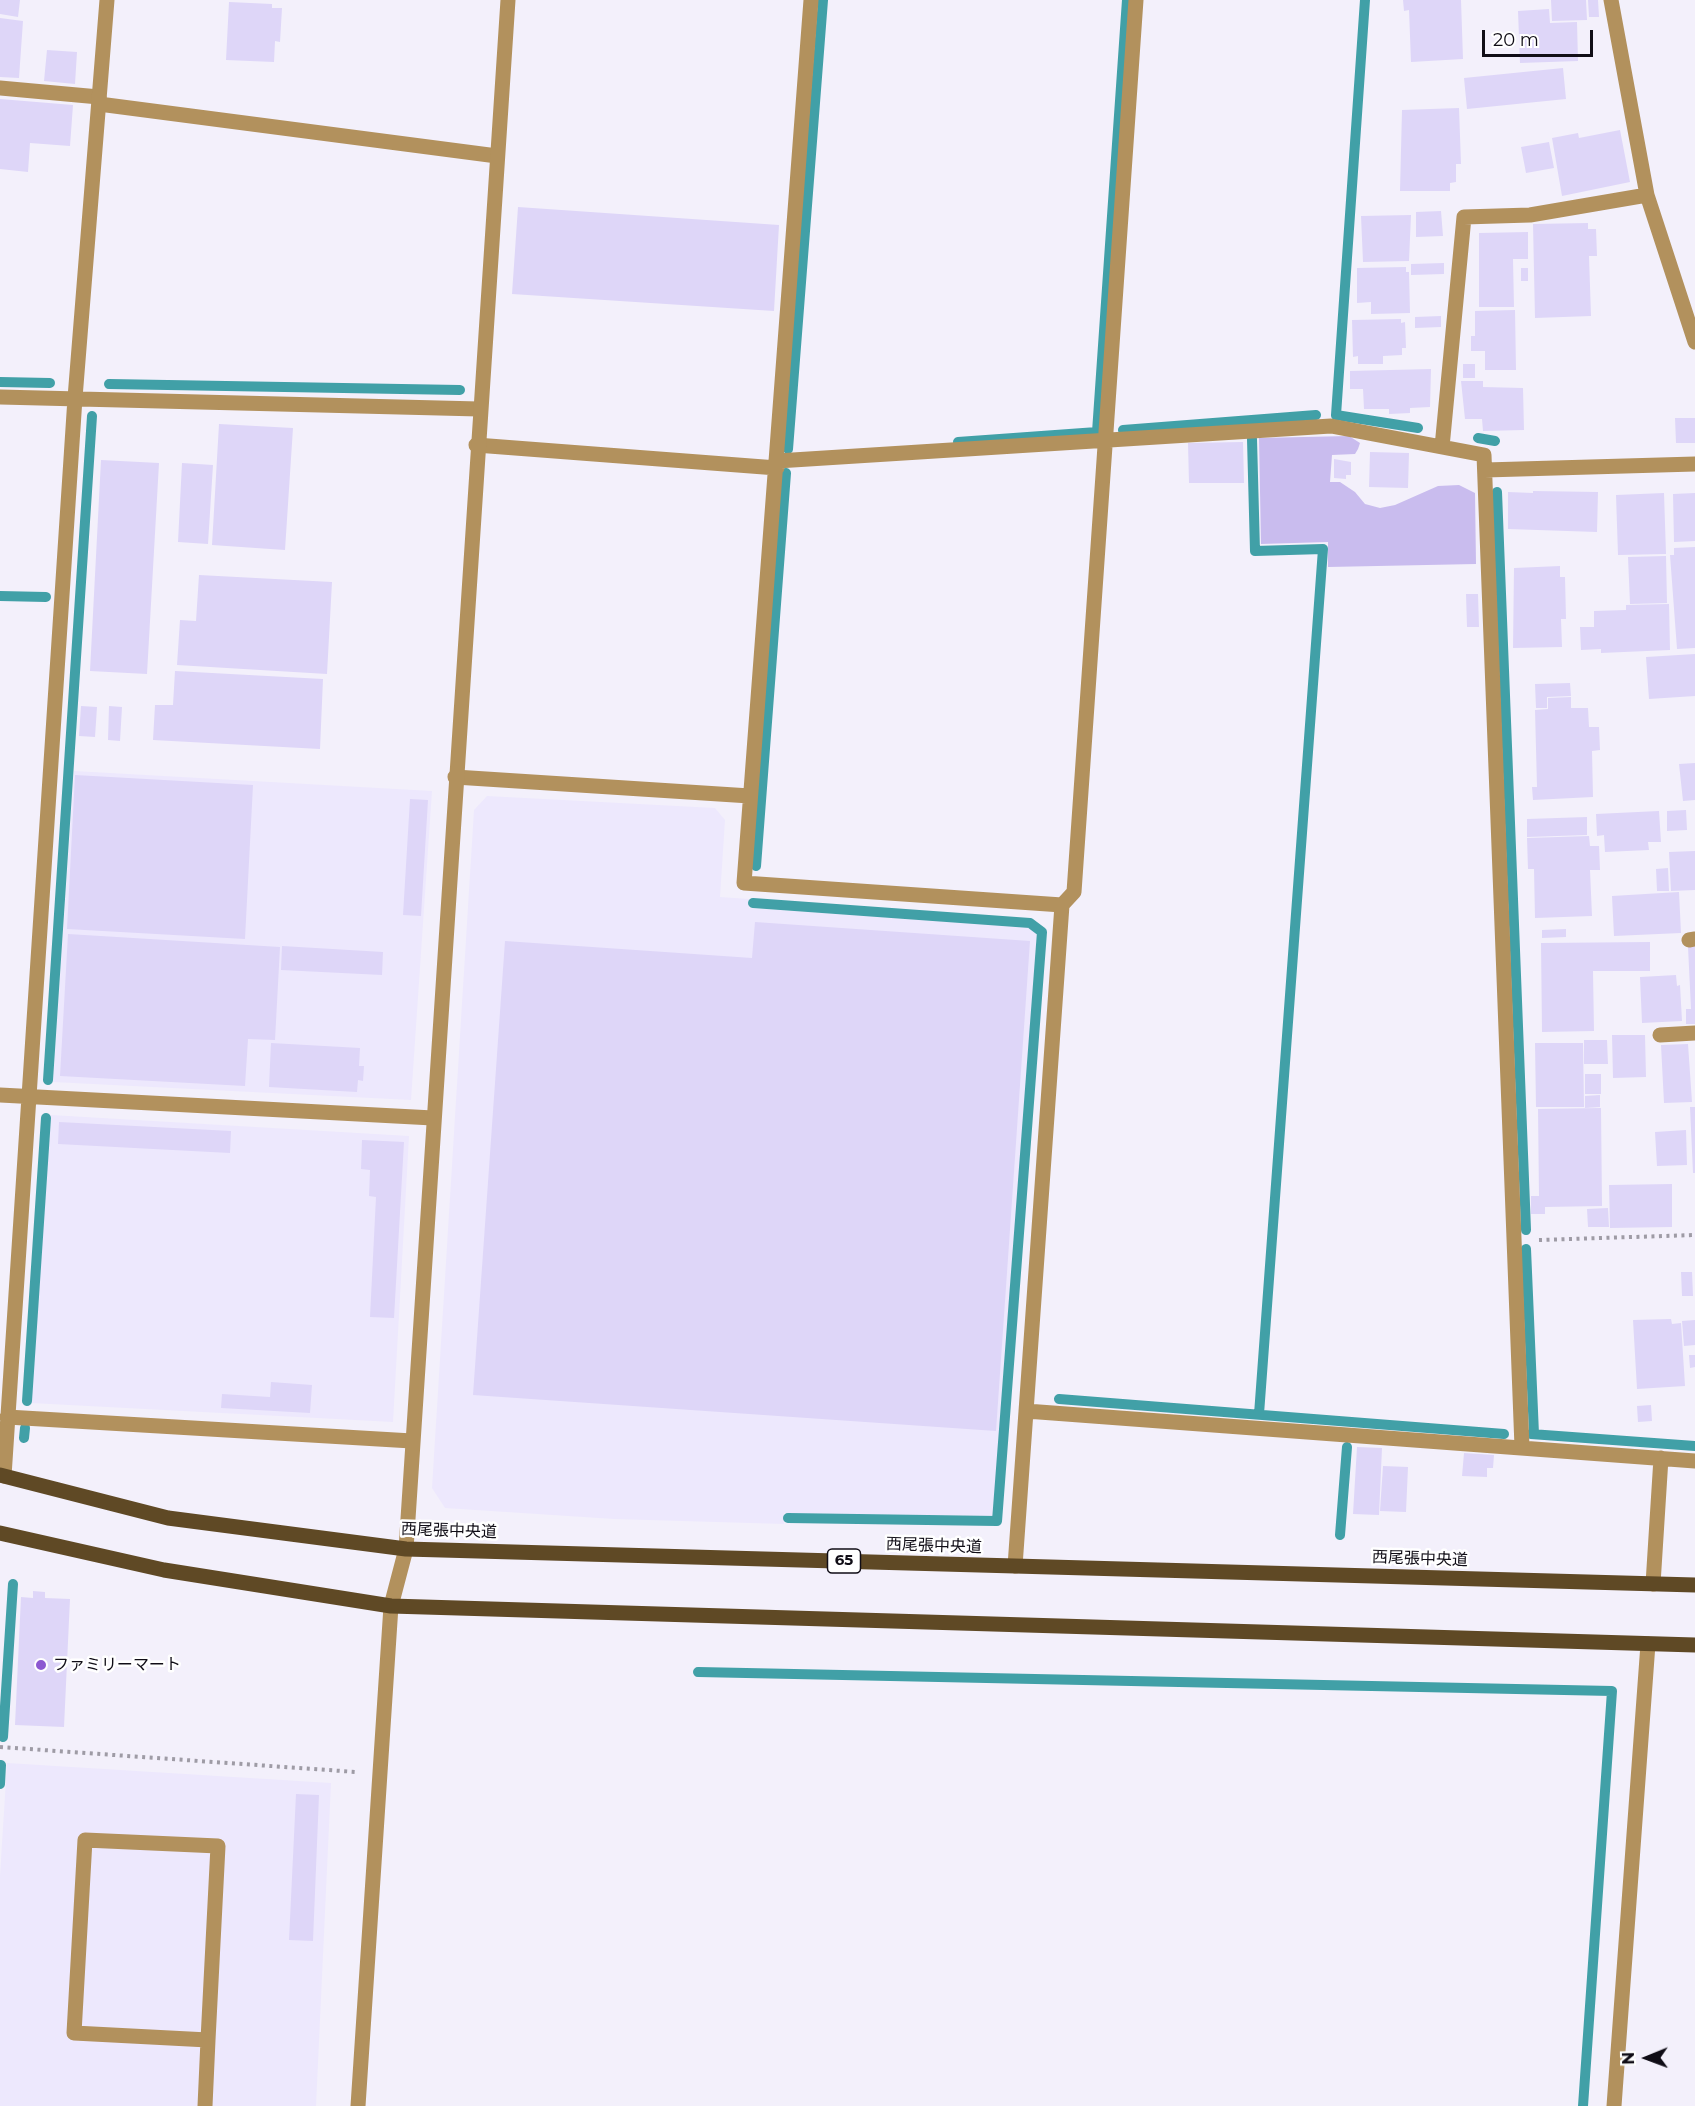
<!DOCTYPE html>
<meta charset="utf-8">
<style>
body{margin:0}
#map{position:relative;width:1695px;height:2106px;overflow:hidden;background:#f3f0fb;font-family:Montserrat,sans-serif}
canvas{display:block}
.north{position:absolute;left:1617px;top:2028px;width:60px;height:60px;-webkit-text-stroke:4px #fff;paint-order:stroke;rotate:269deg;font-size:16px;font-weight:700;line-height:24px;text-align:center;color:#100d16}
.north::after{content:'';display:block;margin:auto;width:21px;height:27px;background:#100d16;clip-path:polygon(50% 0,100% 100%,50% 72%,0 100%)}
.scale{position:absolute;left:1482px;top:30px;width:111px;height:27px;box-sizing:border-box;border:3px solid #100d16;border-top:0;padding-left:8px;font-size:18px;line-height:21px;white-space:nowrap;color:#100d16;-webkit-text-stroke:4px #fff;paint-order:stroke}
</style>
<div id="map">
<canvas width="1695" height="2106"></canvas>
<div class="north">N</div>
<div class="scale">20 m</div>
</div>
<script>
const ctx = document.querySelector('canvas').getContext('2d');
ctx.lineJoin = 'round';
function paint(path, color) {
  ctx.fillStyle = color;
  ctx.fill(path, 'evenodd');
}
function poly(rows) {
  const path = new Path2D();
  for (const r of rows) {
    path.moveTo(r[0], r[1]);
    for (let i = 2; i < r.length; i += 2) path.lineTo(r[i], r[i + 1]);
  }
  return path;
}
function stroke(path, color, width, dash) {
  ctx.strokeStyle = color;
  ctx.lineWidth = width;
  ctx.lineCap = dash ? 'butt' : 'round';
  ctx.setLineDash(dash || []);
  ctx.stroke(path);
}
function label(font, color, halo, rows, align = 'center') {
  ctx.font = font + ' Montserrat,"Noto Sans JP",sans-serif';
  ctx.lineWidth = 5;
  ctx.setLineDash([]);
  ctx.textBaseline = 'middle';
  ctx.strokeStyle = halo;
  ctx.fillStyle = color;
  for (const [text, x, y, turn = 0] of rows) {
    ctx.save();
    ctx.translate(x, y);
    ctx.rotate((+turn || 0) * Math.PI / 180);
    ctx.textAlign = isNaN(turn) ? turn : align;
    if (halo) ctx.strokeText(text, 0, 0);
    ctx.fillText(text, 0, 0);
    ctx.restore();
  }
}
const built = poly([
 [74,771,432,791,411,1100,53,1082],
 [487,796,715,808,725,820,720,897,749,899,749,908,1028,927,1037,934,993,1516,784,1513,784,1524,614,1519,445,1508,432,1488,474,810],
 [51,1115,409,1136,393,1422,31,1403],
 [7,1763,331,1783,316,2106,0,2106,0,1876]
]);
const green = poly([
 [1349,436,1360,443,1358,449,1355,454,1332,455,1330,482,1340,482,1355,492,1365,504,1380,508,1395,505,1438,486,1459,485,1475,493,1476,564,1328,567,1328,542,1261,544,1259,438]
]);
const stream = poly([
 [1365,0,1336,415,1418,428],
 [0,382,50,383],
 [109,384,460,390],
 [1123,430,1316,415],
 [1478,438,1495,441],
 [1252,439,1255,551,1323,549,1259,1414],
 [958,442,1097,432,1127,0],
 [788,449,823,0],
 [1497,492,1526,1230],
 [0,596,46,597],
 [756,866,786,473],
 [753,903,1030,923,1042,932,997,1521,788,1518],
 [48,1080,92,416],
 [1526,1249,1534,1434],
 [1059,1399,1504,1434],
 [27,1401,46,1118],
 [1531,1434,1695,1446],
 [24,1438,25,1428],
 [1340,1535,1347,1447],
 [698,1672,1612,1691,1583,2106],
 [3,1737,13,1584],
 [0,1784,1,1765]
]);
const building = poly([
 [0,0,20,0,18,17,0,14],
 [1403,0,1461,0,1463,59,1411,62,1409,10,1404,11],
 [1551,0,1586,0,1587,20,1552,21],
 [1588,0,1598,0,1599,17,1589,17],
 [229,2,272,4,272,8,282,8,280,42,275,41,274,62,226,60],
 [1549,9,1550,23,1577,22,1578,61,1520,63,1518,11],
 [0,18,23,21,19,78,0,77],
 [47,50,77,52,75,84,44,81],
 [1563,68,1566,99,1467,109,1464,78],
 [0,99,73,105,70,146,30,143,28,172,0,169],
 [1459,108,1461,164,1456,164,1456,182,1450,183,1450,191,1400,191,1402,110],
 [1620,130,1630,182,1562,196,1552,138,1578,133,1579,138],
 [1549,142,1554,168,1526,173,1521,147],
 [518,207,779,225,774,311,512,294],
 [1441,211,1443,236,1416,237,1416,212],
 [1411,215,1409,261,1363,262,1361,216],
 [1588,223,1588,229,1596,229,1597,256,1589,256,1591,316,1535,318,1533,224],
 [1528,232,1528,259,1513,259,1514,307,1479,307,1479,233],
 [1444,263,1444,274,1411,275,1411,264],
 [1406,267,1406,272,1409,272,1410,313,1371,314,1371,302,1357,303,1357,268],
 [1521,268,1528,268,1528,281,1521,281],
 [1515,310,1516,370,1485,370,1485,351,1471,351,1471,336,1475,336,1475,311],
 [1441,316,1441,327,1415,328,1415,317],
 [1401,319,1401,323,1405,322,1406,348,1402,348,1402,355,1383,356,1383,364,1358,364,1358,356,1353,357,1352,320],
 [1463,364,1475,364,1475,378,1463,378],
 [1431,369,1430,407,1410,408,1410,413,1389,414,1389,409,1364,409,1363,389,1350,389,1350,371],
 [1461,381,1483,381,1483,387,1523,388,1524,430,1483,431,1482,419,1465,419],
 [1675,418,1695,418,1695,443,1676,443],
 [219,424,293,428,285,550,212,545],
 [1243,442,1244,483,1189,483,1188,443],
 [1370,452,1409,453,1408,488,1369,487],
 [1334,459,1351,462,1351,475,1346,475,1346,479,1334,478],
 [101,460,159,463,147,674,90,671],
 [182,463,213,465,208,544,178,542],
 [1533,491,1598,492,1597,532,1508,529,1508,492,1533,493],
 [1664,493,1666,554,1618,555,1616,495],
 [1695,493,1695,541,1674,542,1673,494],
 [1695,547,1695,648,1677,649,1670,555,1674,555,1674,548],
 [1666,556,1667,603,1630,604,1628,557],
 [1560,566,1560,577,1565,577,1566,619,1561,619,1562,647,1513,648,1514,568],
 [199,575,332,582,327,674,177,665,180,620,196,621],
 [1466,594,1478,594,1479,627,1467,627],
 [1669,604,1670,650,1601,653,1601,649,1581,650,1580,627,1594,627,1594,611,1626,610,1626,605],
 [1695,654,1695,696,1649,699,1646,657],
 [175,671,323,679,320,749,153,740,155,705,173,705],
 [1570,683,1571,696,1547,697,1547,708,1536,708,1535,684],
 [1571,697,1571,708,1588,708,1589,727,1599,727,1600,750,1592,751,1593,797,1533,800,1532,787,1537,787,1535,710,1548,709,1548,698],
 [81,706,97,707,95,737,79,736],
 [109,706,122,707,120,741,108,740],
 [1695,763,1695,800,1683,801,1679,764],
 [75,775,253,785,245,939,67,929],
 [410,799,428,800,421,916,403,915],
 [1686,810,1687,830,1667,831,1667,811],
 [1659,811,1661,842,1648,842,1649,850,1605,852,1604,835,1597,836,1596,814],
 [1587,817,1587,835,1527,837,1527,819],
 [1589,836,1590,846,1599,846,1600,870,1590,870,1592,916,1535,918,1534,869,1528,869,1527,838],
 [1695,851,1695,890,1671,891,1669,852],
 [1668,868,1669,891,1657,891,1656,869],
 [1679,892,1681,933,1614,936,1612,896],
 [755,922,1030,941,996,1431,473,1395,505,941,752,958],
 [1566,929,1566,937,1542,938,1542,930],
 [68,934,280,947,275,1040,248,1039,245,1086,60,1076],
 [1650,942,1650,971,1593,971,1594,1031,1542,1032,1541,943],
 [282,946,383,952,382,975,281,970],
 [1695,946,1695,1024,1686,1024,1686,1009,1691,1009,1688,947],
 [1676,975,1677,986,1680,985,1682,1021,1642,1023,1640,977],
 [1612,1035,1645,1035,1646,1077,1613,1078],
 [1584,1040,1607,1040,1608,1064,1584,1064],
 [271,1043,360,1048,359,1066,364,1066,363,1081,358,1080,357,1092,269,1087],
 [1535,1043,1583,1043,1584,1107,1536,1107],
 [1688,1044,1692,1102,1664,1103,1661,1045],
 [1585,1074,1601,1074,1601,1094,1585,1094],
 [1600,1095,1600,1107,1585,1108,1585,1096],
 [1690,1107,1695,1107,1695,1173,1693,1173],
 [1601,1108,1602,1206,1545,1207,1545,1214,1531,1214,1531,1196,1539,1196,1538,1109],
 [59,1122,231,1131,230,1153,58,1144],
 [1686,1130,1687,1165,1657,1166,1655,1132],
 [362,1140,404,1142,394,1318,370,1317,376,1197,369,1196,370,1170,361,1169],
 [1672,1184,1672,1227,1610,1228,1609,1185],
 [1608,1208,1609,1227,1588,1227,1587,1209],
 [1681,1272,1692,1272,1693,1296,1682,1296],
 [1671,1319,1672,1324,1681,1323,1685,1386,1637,1389,1633,1320],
 [1695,1320,1695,1345,1684,1346,1682,1321],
 [1689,1355,1695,1355,1695,1367,1690,1368],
 [271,1382,312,1385,310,1413,221,1408,222,1394,270,1397],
 [1651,1405,1652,1421,1638,1422,1637,1406],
 [1357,1447,1382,1448,1379,1515,1353,1514],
 [1464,1453,1494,1455,1493,1468,1487,1468,1487,1477,1462,1476],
 [1383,1466,1408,1467,1406,1512,1380,1511],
 [33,1591,45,1592,45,1598,70,1599,64,1727,15,1725,21,1597,33,1598],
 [296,1794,319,1795,313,1941,289,1940]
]);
const path = poly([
 [1539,1240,1695,1235],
 [0,1747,356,1772]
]);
const service = poly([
 [0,88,99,97],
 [1689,940,1695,939],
 [1660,1035,1695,1033],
 [205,2106,208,2040,218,1846,85,1840,74,2033,208,2040]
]);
const minor = poly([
 [811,0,744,883,1062,905],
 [1611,0,1647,195,1695,342],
 [99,104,497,156],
 [0,397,479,409],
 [476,445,777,468],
 [1442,447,1464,217,1530,215,1647,195],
 [777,461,1331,426,1484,455,1522,1447],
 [1485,470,1695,464],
 [455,777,750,796],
 [0,1095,433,1118],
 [1026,1411,1695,1461],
 [7,1417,412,1441],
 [4,1476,75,398,107,0],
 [1015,1566,1062,905,1074,892,1136,0],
 [1653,1584,1661,1458],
 [1614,2106,1648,1644]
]);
const tertiary = poly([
 [358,2106,391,1606,406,1549,508,0]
]);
const primary = poly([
 [0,1475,168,1518,406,1549,1695,1585],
 [0,1533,164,1570,391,1606,1695,1645]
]);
const markers = [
 [41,1665,6,"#8c58d1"]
];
const shields = [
 [844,1561,33]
];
const shieldNames = [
 ["65",844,1561]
];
const streetNames = [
 ["西尾張中央道",449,1531,2],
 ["西尾張中央道",934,1546,2],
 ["西尾張中央道",1420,1559,2]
];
const poiNames = [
 ["ファミリーマート",53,1665]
];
paint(built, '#ede8fd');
paint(green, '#c9bcee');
stroke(stream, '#41a0a7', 10);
paint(building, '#ded6f8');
stroke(path, '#9e9ba5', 4, [3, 4.5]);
stroke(service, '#b2915d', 15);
stroke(minor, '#b2915d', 15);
stroke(tertiary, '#b2915d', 15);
stroke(primary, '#5f4925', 15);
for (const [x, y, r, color] of markers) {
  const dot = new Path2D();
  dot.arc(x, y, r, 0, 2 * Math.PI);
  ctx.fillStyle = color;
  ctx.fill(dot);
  stroke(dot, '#fff', 2);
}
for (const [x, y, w] of shields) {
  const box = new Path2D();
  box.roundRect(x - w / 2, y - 12, w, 24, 4.5);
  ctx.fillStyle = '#fff';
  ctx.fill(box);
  stroke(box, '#100d16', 1.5);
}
label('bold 15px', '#100d16', null, shieldNames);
label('16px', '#100d16', '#fff', streetNames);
label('16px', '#100d16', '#fff', poiNames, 'left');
</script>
